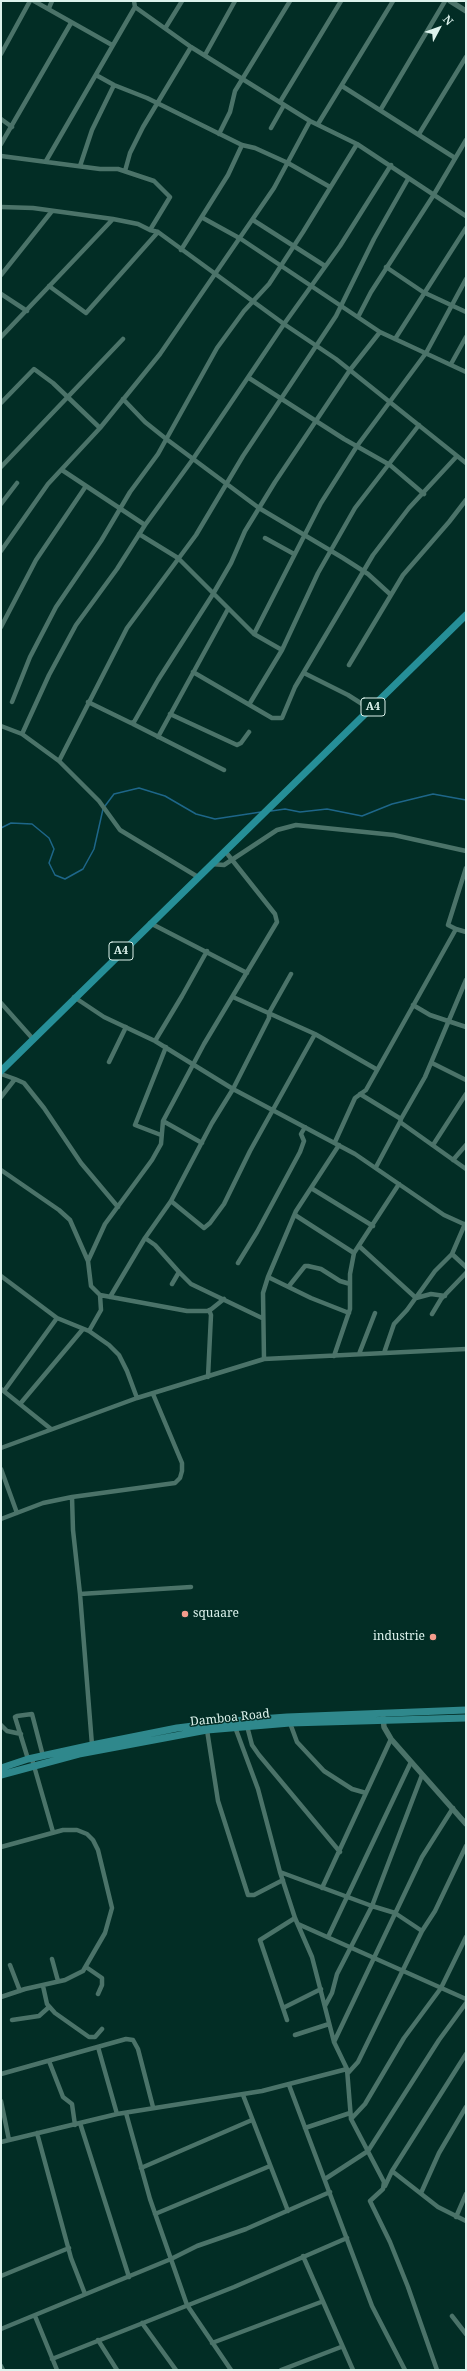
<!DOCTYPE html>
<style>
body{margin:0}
#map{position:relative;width:467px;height:2371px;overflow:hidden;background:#022d25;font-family:"Noto Serif",serif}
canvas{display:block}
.frame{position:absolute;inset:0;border:2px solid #dcf2ec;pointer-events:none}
.north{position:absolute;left:419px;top:8px;width:40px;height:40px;-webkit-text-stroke:3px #022d25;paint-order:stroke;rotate:49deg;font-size:11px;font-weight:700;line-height:16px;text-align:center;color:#dcf2ec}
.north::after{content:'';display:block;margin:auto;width:14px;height:18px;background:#dcf2ec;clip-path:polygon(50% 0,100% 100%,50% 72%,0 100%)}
</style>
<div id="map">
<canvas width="467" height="2371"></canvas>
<div class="frame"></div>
<div class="north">N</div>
</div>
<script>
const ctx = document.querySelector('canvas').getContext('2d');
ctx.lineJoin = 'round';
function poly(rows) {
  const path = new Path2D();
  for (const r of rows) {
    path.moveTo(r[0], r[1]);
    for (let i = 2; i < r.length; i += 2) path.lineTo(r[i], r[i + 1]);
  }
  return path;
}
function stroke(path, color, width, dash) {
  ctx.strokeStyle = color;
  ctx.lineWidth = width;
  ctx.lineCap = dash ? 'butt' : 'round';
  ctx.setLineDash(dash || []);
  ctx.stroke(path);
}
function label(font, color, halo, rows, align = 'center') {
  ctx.font = font + ' "Noto Serif",serif';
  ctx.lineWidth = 3;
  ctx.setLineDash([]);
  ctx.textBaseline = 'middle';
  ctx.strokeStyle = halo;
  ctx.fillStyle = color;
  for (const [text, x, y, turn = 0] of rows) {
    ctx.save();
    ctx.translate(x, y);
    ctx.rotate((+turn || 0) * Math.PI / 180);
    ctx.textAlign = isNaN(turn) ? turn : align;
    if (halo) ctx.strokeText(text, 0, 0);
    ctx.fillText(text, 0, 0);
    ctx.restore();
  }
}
const stream = poly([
 [105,806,114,794,139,788,165,796,196,814,215,819,261,812],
 [271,811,285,809,300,812,327,809,362,816,392,804,433,794,466,800],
 [1,828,11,823,32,824,49,838,54,849,49,863,55,875,65,879,83,869,94,849,103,809]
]);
const minor = poly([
 [34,1,112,45],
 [135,7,191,47,310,121,357,144,466,216],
 [49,8,52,1],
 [166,27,182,1],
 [1,54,30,1],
 [205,55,235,1],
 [96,75,114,85,147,98,242,145,255,148,288,163,330,187],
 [342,86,455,158],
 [280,102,341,1],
 [381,109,445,1],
 [1,119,12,127],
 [318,124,393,1],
 [271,128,284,105],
 [219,134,230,112,235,91,290,1],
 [419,134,466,57],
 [1,144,71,23],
 [1,156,100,169,118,169,154,181,170,197,150,230,158,232,284,324,336,359,466,463],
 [46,161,135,7,134,1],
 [80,166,92,130,114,85],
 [125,171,130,153,143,127,191,47],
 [1,207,33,208,113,219],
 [203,218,241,239,380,332,466,372],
 [253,220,325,266],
 [181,250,228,175,242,145],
 [386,267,423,292,466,312],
 [1,275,52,211],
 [49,286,86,313,158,232],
 [1,294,27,311],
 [358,317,371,292,433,196,466,140],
 [1,337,113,219,138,224,150,230],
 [395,339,466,228],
 [451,364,466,337],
 [249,378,344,439,390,465,424,494],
 [123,399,145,422,165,438,259,508,343,558,368,574,391,595],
 [1,403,34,369,53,383,100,428],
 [1,467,123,339],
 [62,470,145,525],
 [1,504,17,483],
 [139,534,178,558,254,634,282,650],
 [265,538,294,554],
 [1,551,48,484,100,428,160,354,274,188,310,121],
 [1,627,36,560,86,486],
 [254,634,321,503,357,446,426,353,466,279],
 [349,665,403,575,449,522,466,500],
 [193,672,272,718,282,718,295,687,373,555,409,508,457,456],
 [304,673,348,695,370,709],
 [12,702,30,657,56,607,101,541,130,492,158,454,217,348,244,311,269,284,303,232,357,144],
 [88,702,131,723,134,722,158,680,213,594,231,563,245,531,275,482,350,370,380,332],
 [250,703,282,650,318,573,355,508,419,425],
 [170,714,237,745,241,743,249,732],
 [133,724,224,770],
 [1,726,22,734,59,761,99,801,120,830,198,877],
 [22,734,49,675,76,625,117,569,145,525,193,459,284,324,340,246,391,165],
 [158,737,228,609],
 [59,761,127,628,196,535,243,456,336,316,374,239,408,179],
 [211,864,224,865,277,830,296,825,394,835,466,851],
 [150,923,247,973],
 [456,929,448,925,466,868],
 [74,997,104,1017,155,1041,233,1089,355,1154,444,1215,466,1225],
 [233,997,315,1034,376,1069],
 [1,1003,33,1039],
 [413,1005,430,1015,466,1027],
 [155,1041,182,996,207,951],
 [109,1062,126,1027],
 [432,1063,466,1080],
 [1,1074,15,1079,1,1097],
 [15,1079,24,1083,44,1108,81,1163,118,1207],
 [360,1094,401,1119,400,1122,466,1169],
 [401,1119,425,1077,466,980],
 [163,1121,202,1143],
 [161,1135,135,1125,166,1047],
 [335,1142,355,1098,366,1090,456,929,466,932],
 [433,1145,466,1094],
 [453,1160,466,1145],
 [376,1167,400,1122],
 [1,1170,59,1210,70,1220,88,1261,91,1286,100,1295,101,1310,89,1331],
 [311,1188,373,1226],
 [171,1201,204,1228,210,1223,224,1204,250,1151,315,1034],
 [295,1215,354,1253],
 [145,1238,155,1245,179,1272,172,1284],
 [359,1246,416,1298,431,1294,445,1296],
 [452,1254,466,1267],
 [88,1261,105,1224,152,1160,161,1144,163,1121,204,1044,277,922,275,914,225,851],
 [238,1263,257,1232,300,1152,304,1141,301,1134,305,1127],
 [179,1272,191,1284,262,1318],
 [1,1276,57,1318,89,1331,109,1345,119,1355,127,1371,137,1398],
 [268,1277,311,1298,349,1313],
 [289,1286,305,1266,308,1266,321,1269,340,1281,350,1284],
 [100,1295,187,1311,209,1311,224,1299],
 [110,1297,145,1238,171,1201,212,1123,233,1089,269,1018,269,1013,291,974],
 [432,1314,441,1299,466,1273],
 [384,1353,394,1324,407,1310,435,1271,452,1254,465,1224],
 [359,1354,375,1313],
 [334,1356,350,1309,350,1274,354,1253,399,1184],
 [264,1359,263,1293,268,1277,296,1211,339,1145],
 [208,1377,211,1315,209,1310],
 [1,1389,51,1429],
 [4,1391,57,1318],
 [20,1404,83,1329],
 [1,1448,137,1398,264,1359,466,1349],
 [1,1469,17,1513],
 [72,1497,73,1530,80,1594,92,1745],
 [1,1519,43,1503,72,1497,175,1483,180,1478,182,1471,182,1463,153,1394],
 [80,1594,191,1587],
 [290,1723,297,1742,324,1771,352,1789,366,1793],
 [1,1725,7,1731,21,1734],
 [247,1726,252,1745,259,1755,340,1852],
 [235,1727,258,1789,280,1872,295,1918,312,1957,334,2042,347,2069,351,2119,384,2182,383,2189,370,2201,390,2242,408,2287,437,2370],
 [207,1730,218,1801,248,1895,254,1895,283,1880],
 [28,1759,15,1717,17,1716,32,1714,43,1756],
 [32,1759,53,1832],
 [1,1847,63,1830,77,1830,87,1834,93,1840,98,1850,112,1908,105,1933,83,1971,65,1980,25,1989,1,1997],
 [280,1872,372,1906,395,1913,422,1931,435,1911,466,1846],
 [322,1888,391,1739],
 [298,1924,466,1999],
 [328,1937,411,1762],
 [52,1959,58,1981],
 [10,1965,20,1991],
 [86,1967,102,1978,102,1985,98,1994],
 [43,1986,47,2004,55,2013,89,2037,95,2037,102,2029],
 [325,2006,332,1993,337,1974,372,1906,422,1775],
 [283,2008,321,1989],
 [12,2020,39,2016,49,2007],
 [287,2020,260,1940,295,1918],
 [295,2035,329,2024],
 [334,2042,422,1857,453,1808],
 [98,2047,117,2114],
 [49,2061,63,2097,72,2104,75,2125],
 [348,2073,358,2062,422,1931],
 [1,2074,126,2039,133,2040,138,2049,153,2107],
 [289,2085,372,2306,405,2370],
 [243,2095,288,2211],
 [1,2101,9,2140],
 [126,2113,150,2199,187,2305,231,2370],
 [351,2119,365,2104,404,2038,441,1988,466,1937],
 [80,2123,129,2277],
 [305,2128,350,2113],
 [37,2133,71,2258,85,2294],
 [1,2142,117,2114,262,2091,347,2069],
 [141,2168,252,2120],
 [392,2171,438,2207,466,2221],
 [325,2179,368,2151,439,2040,466,2003],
 [385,2186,392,2171,466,2054],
 [421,2193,439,2153,466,2107],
 [155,2214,270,2166],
 [456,2217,466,2194],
 [303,2256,353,2370],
 [1,2276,69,2248],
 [35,2316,57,2370],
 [452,2316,466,2334],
 [142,2323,176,2370],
 [1,2329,171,2259,197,2246,246,2229,330,2192],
 [98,2340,117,2370],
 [212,2343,321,2302],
 [52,2359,234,2287,347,2238],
 [1,2366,3,2370],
 [281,2370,341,2347]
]);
const tertiary = poly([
 [450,1,466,11],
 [383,1717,384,1727,391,1739,466,1824]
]);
const primary = poly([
 [1,1768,28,1759,92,1745,177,1728,233,1721,287,1717,466,1710],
 [1,1775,79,1754,207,1730,290,1723,466,1718]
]);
const trunk = poly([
 [1,1071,466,615]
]);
const markers = [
 [185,1614,4,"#f49d8c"],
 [433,1637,4,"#f49d8c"]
];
const shields = [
 [373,707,24],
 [121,951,24]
];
const shieldNames = [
 ["A4",373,707],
 ["A4",121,951]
];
const poiNames = [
 ["squaare",193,1614],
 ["industrie",425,1637,"right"]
];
const streetNames = [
 ["Damboa Road",230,1718,-6]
];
stroke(stream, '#1e6689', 1.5);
stroke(minor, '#4b7369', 4.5);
stroke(tertiary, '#4b7369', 5.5);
stroke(primary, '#2f888c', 7);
stroke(trunk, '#268f98', 7);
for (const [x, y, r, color] of markers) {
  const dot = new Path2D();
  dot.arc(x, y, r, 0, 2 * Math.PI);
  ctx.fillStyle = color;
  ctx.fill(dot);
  stroke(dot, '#022d25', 1.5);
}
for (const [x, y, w] of shields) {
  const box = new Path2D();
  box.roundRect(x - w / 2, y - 9, w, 18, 3);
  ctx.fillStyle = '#022d25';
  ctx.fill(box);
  stroke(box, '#dcf2ec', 1);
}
label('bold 11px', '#dcf2ec', null, shieldNames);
label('12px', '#dcf2ec', '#022d25', poiNames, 'left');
label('12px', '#dcf2ec', '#022d25', streetNames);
</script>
